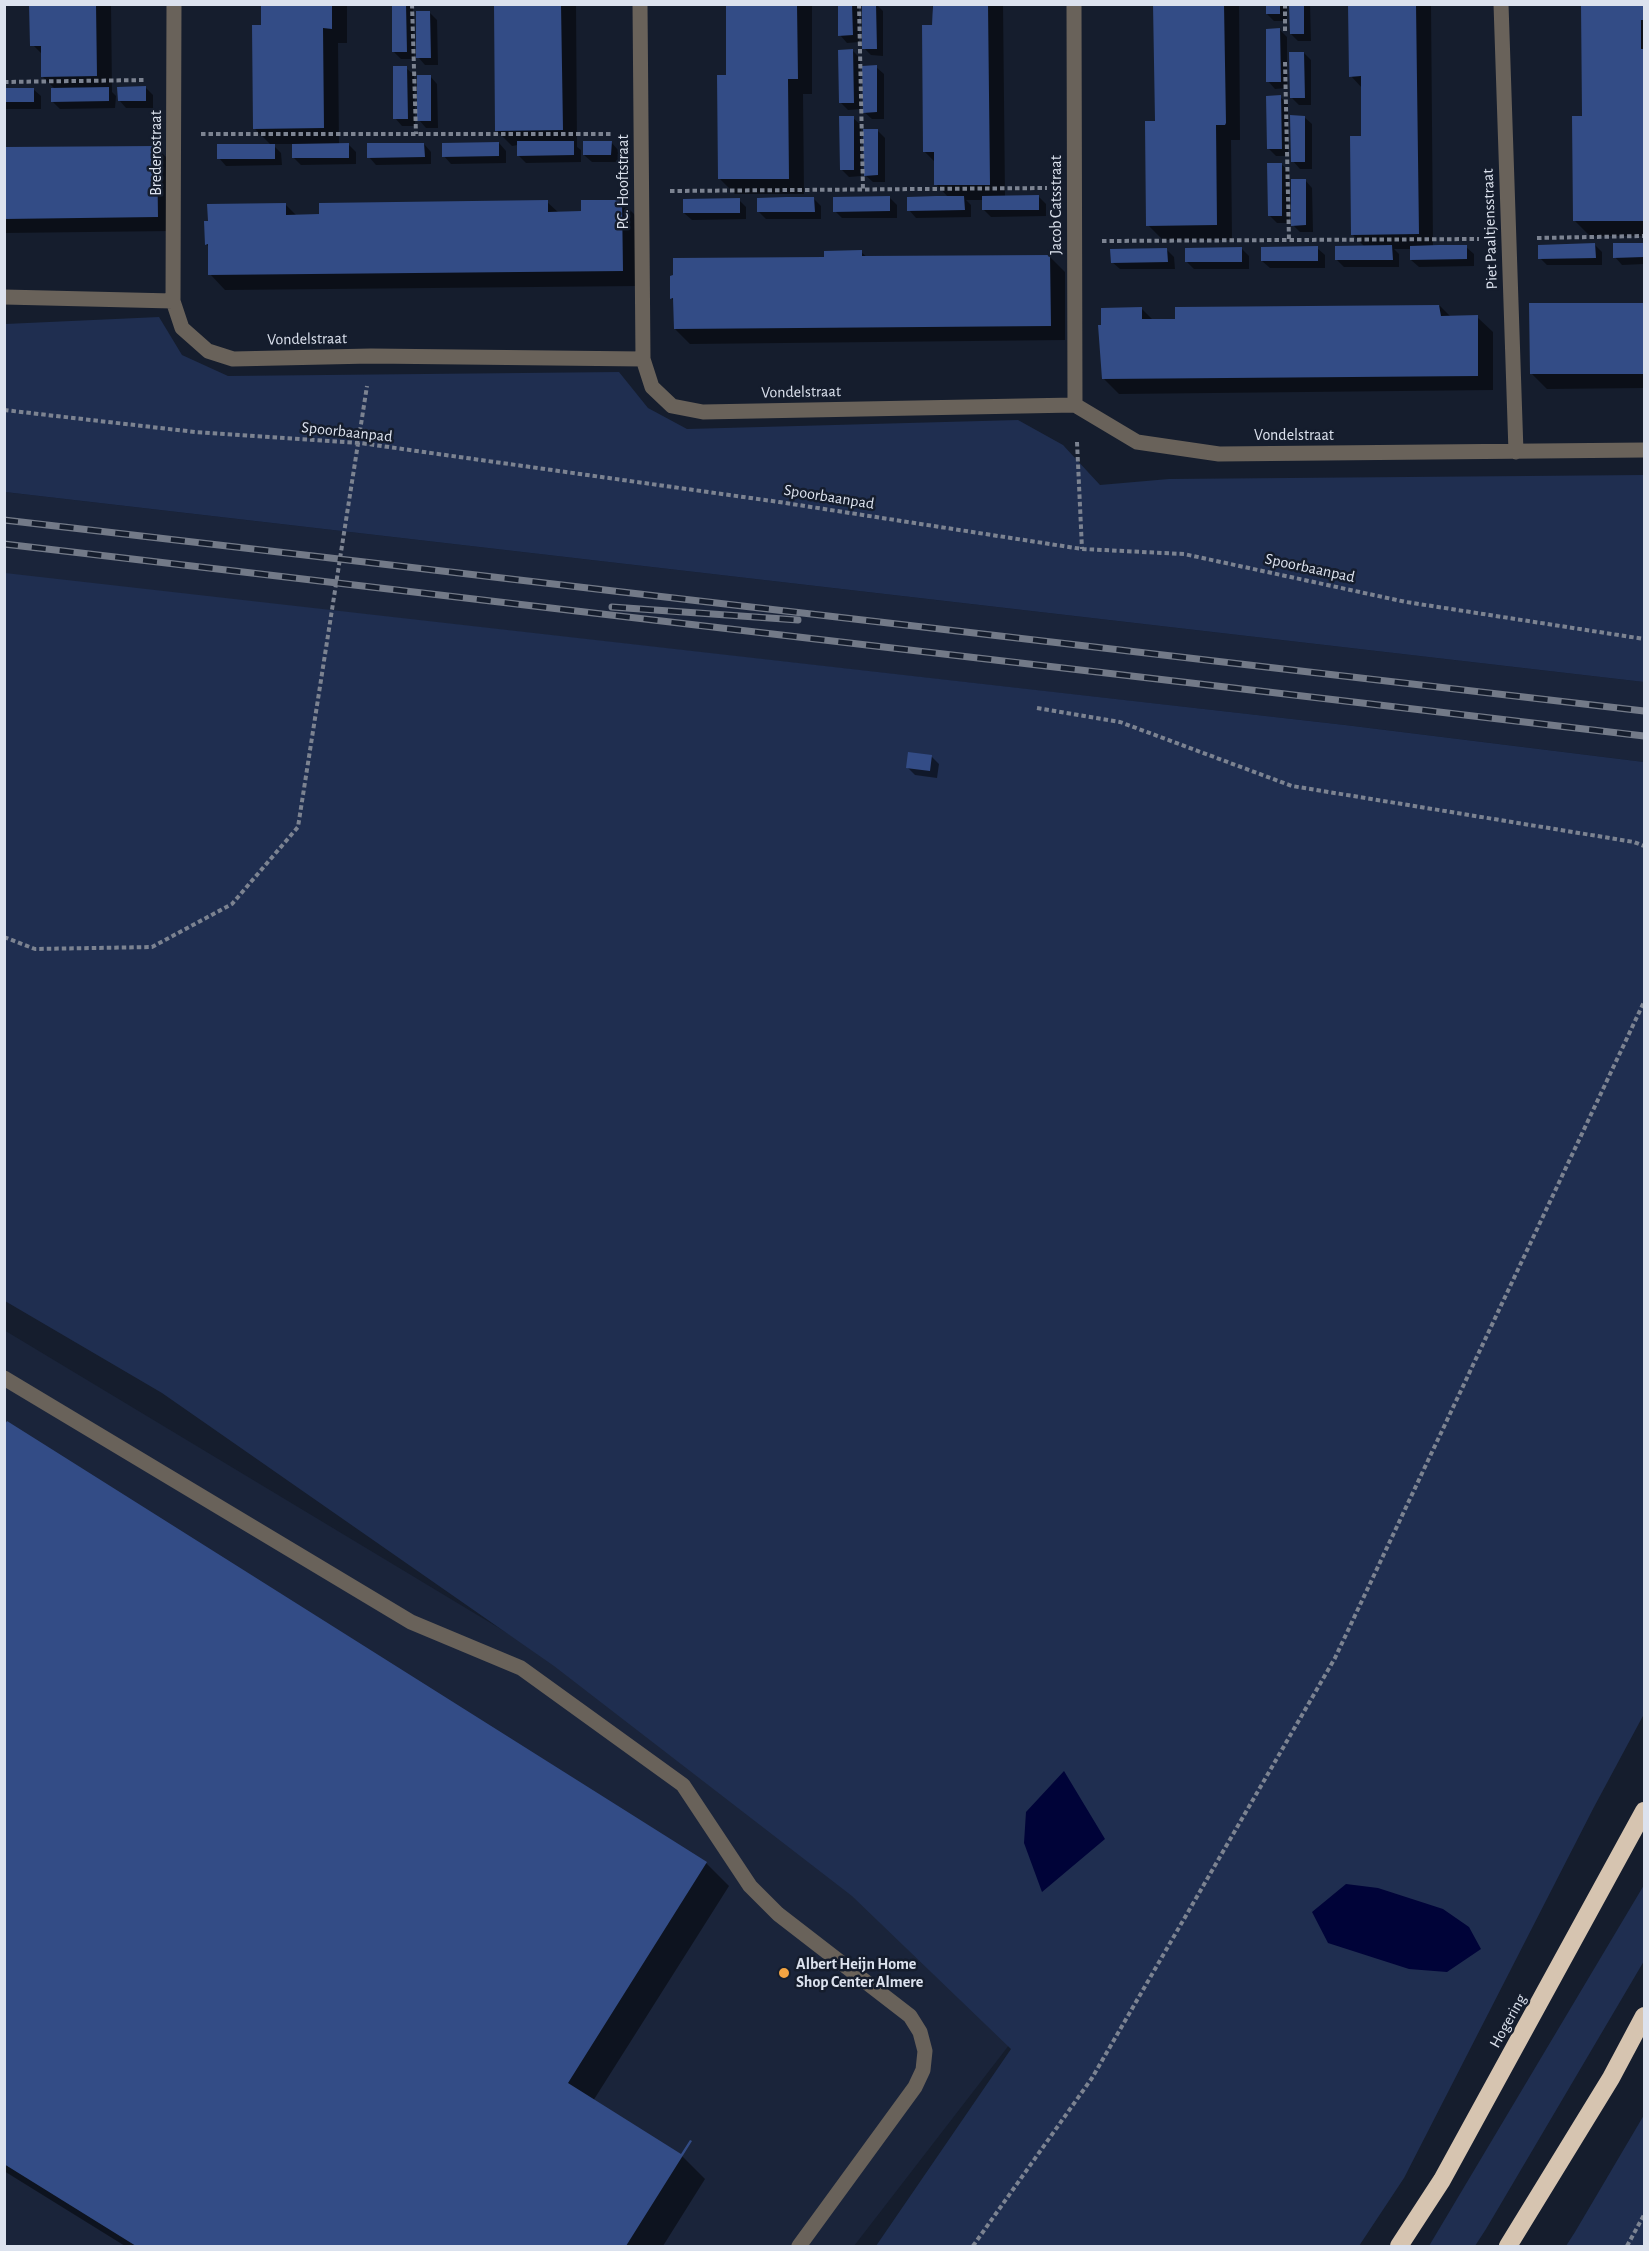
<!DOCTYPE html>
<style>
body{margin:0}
#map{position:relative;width:1649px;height:2251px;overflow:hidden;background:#151d2d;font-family:"Alegreya Sans",sans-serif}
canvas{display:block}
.frame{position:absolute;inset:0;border:6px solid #dce2ee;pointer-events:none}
</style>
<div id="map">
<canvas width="1649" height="2251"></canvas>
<div class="frame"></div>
</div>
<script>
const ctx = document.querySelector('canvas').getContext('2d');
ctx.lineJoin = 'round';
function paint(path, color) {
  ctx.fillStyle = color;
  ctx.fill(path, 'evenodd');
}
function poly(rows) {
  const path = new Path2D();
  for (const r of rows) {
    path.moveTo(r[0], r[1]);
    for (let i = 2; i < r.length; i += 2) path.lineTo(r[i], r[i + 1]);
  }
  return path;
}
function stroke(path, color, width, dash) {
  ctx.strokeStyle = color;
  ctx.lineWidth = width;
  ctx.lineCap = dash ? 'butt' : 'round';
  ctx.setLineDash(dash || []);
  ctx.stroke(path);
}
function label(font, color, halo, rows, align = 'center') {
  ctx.font = font + ' "Alegreya Sans",sans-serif';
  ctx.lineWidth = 5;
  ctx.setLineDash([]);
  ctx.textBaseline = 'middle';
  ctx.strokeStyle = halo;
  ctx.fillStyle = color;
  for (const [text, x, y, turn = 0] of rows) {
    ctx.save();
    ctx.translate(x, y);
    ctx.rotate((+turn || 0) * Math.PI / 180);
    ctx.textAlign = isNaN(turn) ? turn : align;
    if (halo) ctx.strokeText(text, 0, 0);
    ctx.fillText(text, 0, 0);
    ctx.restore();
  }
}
const built = poly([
 [5,492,1644,682,1644,762,1345,725,5,574],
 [4,1330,1067,1970,854,2246,5,2246]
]);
const green = poly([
 [159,317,182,355,228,376,619,372,648,408,687,429,1018,420,1063,445,1100,485,1169,479,1644,475,1644,682,5,492,5,324],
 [5,573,1345,725,1644,762,1644,1714,1594,1807,1404,2178,1359,2246,876,2246,1011,2049,852,1896,554,1666,162,1393,5,1301],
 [1644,1885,1644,1961,1486,2229,1475,2246,1429,2246],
 [1644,2115,1644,2246,1566,2246,1575,2232]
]);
const water = poly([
 [1064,1771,1105,1839,1042,1892,1024,1843,1026,1812],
 [1346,1884,1378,1888,1443,1909,1469,1927,1481,1949,1447,1972,1409,1969,1328,1943,1312,1912]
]);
const shadow = poly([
 [30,4,111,4,112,92,116,96,115,108,60,109,53,102,55,89,42,76,42,54,31,43],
 [263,4,347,4,347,43,338,43,339,145,349,145,356,152,356,164,301,165,294,158,294,144,272,144,281,153,282,165,226,166,219,158,272,146,255,129],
 [394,4,409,4,413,8,414,59,401,59,394,52],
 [495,4,576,4,577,147,581,150,581,162,526,163,518,155,518,145,512,146,496,130],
 [727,4,812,4,812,94,803,94,804,194,735,194,720,179,728,76],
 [839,4,859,4,859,42,847,43,840,35],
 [863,4,876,4,883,11,883,56,871,55,864,48],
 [932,4,1003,4,1005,197,1038,196,1046,204,1046,216,991,217,983,209,983,200,966,200,971,205,971,217,916,218,909,210,949,198,936,184,936,163,924,151,934,26],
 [1155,4,1239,4,1240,140,1231,140,1232,240,1163,240,1148,225,1156,123],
 [1267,4,1287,4,1287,21,1274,21,1267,14],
 [1291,4,1310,4,1311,41,1298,41,1291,34],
 [1350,4,1431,4,1433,247,1466,247,1474,254,1474,266,1419,267,1411,260,1411,249,1394,249,1399,254,1399,267,1344,267,1337,260,1365,247,1352,234,1363,137,1362,88,1351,76],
 [1582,4,1644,4,1644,236,1590,236,1575,221,1583,118],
 [430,13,437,20,438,65,425,65,418,57],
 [1280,30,1287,37,1287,88,1275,89,1268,81],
 [853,51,860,58,860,109,848,110,840,102],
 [1304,53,1311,60,1311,105,1299,105,1292,98],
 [876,67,884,74,884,119,872,119,864,112],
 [406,68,414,75,415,126,402,126,395,118],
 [430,76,437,84,438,128,426,128,419,120],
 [146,88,153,95,153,108,126,108,119,100],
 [4,89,33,89,41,96,41,109,4,109],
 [1280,97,1288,104,1288,156,1276,156,1268,148],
 [1304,117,1312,124,1312,169,1300,169,1293,161],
 [853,118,861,125,861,176,849,177,841,169],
 [877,130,885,138,885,182,873,182,865,175],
 [611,142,618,150,618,162,592,162,584,155],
 [499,143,506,151,506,163,451,164,444,156],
 [424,144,431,152,431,164,376,165,369,157],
 [156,147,172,163,172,231,4,233,4,149],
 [1281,164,1289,171,1289,223,1277,223,1269,215],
 [1305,180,1312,188,1313,232,1300,232,1293,225],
 [890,198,897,205,897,218,842,218,835,211],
 [814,199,821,206,821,219,766,219,759,212],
 [739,200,746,207,746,219,692,220,684,213],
 [621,201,637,217,638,286,225,290,210,274,210,248,206,244,286,205,297,216,547,202,559,213,583,213],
 [1644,244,1644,264,1622,265,1615,257,1615,245],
 [1595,245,1602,252,1602,265,1547,265,1540,258],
 [1317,248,1325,255,1325,268,1270,268,1262,261],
 [1242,249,1249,256,1249,269,1194,269,1187,262],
 [1167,250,1174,257,1175,269,1120,269,1112,262],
 [861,252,868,258,1049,256,1065,272,1065,340,690,344,675,329,675,302,671,298],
 [1644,304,1644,388,1547,389,1532,374,1531,305],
 [1440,306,1451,317,1477,317,1493,332,1493,390,1119,394,1103,378,1142,309,1153,320,1176,320,1176,309],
 [932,757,939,764,937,778,915,775,907,767],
 [4,1429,706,1863,729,1886,593,2101,682,2156,705,2179,663,2246,125,2246,4,2171]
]);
const building = poly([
 [29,4,96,4,97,76,41,77,41,46,30,46],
 [261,4,332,4,332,29,323,28,324,128,253,129,252,25,261,25],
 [392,4,406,4,407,52,392,52],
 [494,4,561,4,563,130,495,131],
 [726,4,797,4,798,79,788,79,789,179,718,179,717,75,726,75],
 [838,4,852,4,853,35,838,36],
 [862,4,876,4,877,49,862,49],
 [933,4,988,4,990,185,934,185,934,152,923,152,922,25,932,25],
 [1153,4,1224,4,1226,123,1225,125,1216,125,1217,225,1146,226,1145,124,1145,121,1155,121],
 [1266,4,1280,4,1280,14,1266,14],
 [1289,4,1304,4,1304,34,1290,34],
 [1348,4,1416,4,1419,234,1351,235,1350,136,1361,136,1361,76,1349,77],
 [1581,4,1644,4,1644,20,1641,20,1641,49,1644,49,1644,221,1573,221,1572,116,1582,116],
 [416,11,430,11,431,58,416,58],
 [1280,28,1281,82,1266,82,1266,29],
 [853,49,854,103,839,103,838,50],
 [1289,52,1304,52,1305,98,1290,98],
 [877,65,877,112,863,113,862,66],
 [393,66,407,66,408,119,393,119],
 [417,75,431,75,431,121,417,121],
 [146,86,146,101,118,101,117,87],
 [109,87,109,101,51,102,51,88],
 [4,88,34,88,34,102,4,102],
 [1281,95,1282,149,1267,149,1266,96],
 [1290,115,1305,116,1305,162,1291,162],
 [839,116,854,116,854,170,840,170],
 [863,129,878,129,878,175,864,176],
 [517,141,574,141,574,155,517,156],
 [583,141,612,141,611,155,583,155],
 [499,142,499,156,442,157,442,143],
 [349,143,349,158,292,158,292,144],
 [367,143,424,143,425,157,367,158],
 [217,144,275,144,275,159,217,159],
 [157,146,158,217,4,219,4,147],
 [1267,163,1282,163,1282,216,1268,216],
 [1291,179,1306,179,1306,225,1291,226],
 [1039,195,1039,210,982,210,982,196],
 [890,196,890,211,833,212,833,197],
 [936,196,964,196,965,210,907,211,907,197],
 [786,197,814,197,815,212,757,212,757,198],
 [740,198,740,213,683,213,683,199],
 [548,200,548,212,581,211,581,200,622,200,623,271,208,275,208,244,205,245,204,221,208,221,207,204,286,203,286,215,319,214,319,203],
 [1595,243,1596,258,1538,259,1538,245],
 [1613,243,1644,243,1644,257,1613,258],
 [1392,245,1393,260,1335,260,1335,246],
 [1439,245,1467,245,1467,259,1410,260,1410,246],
 [1318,246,1318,261,1261,261,1261,247],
 [1242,247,1242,262,1185,262,1185,248],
 [1167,248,1168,262,1111,263,1110,249],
 [862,250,862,256,1050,255,1051,326,674,329,673,298,670,299,670,276,673,275,673,258,824,257,824,251],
 [1529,303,1644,303,1644,374,1530,374],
 [1439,305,1441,316,1478,315,1478,376,1102,379,1098,325,1101,325,1101,308,1142,307,1142,319,1175,319,1175,307],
 [908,752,932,755,930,771,906,768],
 [7,1421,707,1862,568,2083,681,2154,690,2140,692,2141,626,2246,136,2246,4,2164,4,1426]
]);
const path = poly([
 [412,4,416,134],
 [859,4,863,190],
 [1285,4,1285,31],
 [1285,62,1289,240],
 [4,82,146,80],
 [201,134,613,134],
 [670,191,1047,188],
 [1537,238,1644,236],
 [1102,241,1479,239],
 [4,410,195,432,360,443,779,502,1082,549,1184,554,1406,602,1644,639],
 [1077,442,1082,549],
 [1037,708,1120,722,1292,786,1634,842,1644,846],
 [4,937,35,949,152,947,232,904,298,827,367,386],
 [973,2246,1092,2078,1335,1658,1644,1002],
 [1627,2246,1644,2215]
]);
const lane = poly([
 [4,1378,411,1622,521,1668,683,1785,750,1886,778,1914,910,2016,920,2032,925,2051,923,2070,915,2087,799,2246]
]);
const street = poly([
 [174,4,173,301,182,328,208,351,233,359,371,356,643,359,652,387,672,406,703,412,1075,405,1137,442,1219,454,1644,450],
 [640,4,643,359],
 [1074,4,1075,405],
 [1501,4,1516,452],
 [4,297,173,301]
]);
const highway = poly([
 [1399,2246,1442,2180,1644,1811],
 [1508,2246,1611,2078,1644,2016]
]);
const rail = poly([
 [4,520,1644,711],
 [4,544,1644,736],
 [612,607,798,620]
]);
const markers = [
 [784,1973,6,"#f3a442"]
];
const streetNames = [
 ["Brederostraat",156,153,-90],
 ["P.C. Hooftstraat",623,182,-90],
 ["Jacob Catsstraat",1056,205,-90],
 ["Piet Paaltjensstraat",1490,229,-92],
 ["Vondelstraat",307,339,-1],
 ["Vondelstraat",801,392,-1],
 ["Spoorbaanpad",347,432,6],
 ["Vondelstraat",1294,435],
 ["Spoorbaanpad",829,497,9],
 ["Spoorbaanpad",1310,568,12],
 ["Hogering",1508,2021,-61]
];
const poiNames = [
 ["Albert Heijn Home",796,1964],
 ["Shop Center Almere",796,1982]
];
paint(built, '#1a243a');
paint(green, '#1f2e50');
paint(water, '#000338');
paint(shadow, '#0007');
paint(building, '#334c86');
stroke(path, '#7c8391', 4, [4.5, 3]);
stroke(lane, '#69625a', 15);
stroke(street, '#69625a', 15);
stroke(highway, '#d6c4b0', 18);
stroke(rail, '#737a88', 7);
stroke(rail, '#151d2d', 4.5, [14]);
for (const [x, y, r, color] of markers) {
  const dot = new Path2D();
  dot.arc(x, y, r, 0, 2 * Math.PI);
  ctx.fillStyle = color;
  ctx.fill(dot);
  stroke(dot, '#151d2d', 2);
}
label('16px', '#dce2ee', '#151d2d', streetNames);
label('bold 16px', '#dce2ee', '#151d2d', poiNames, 'left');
</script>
